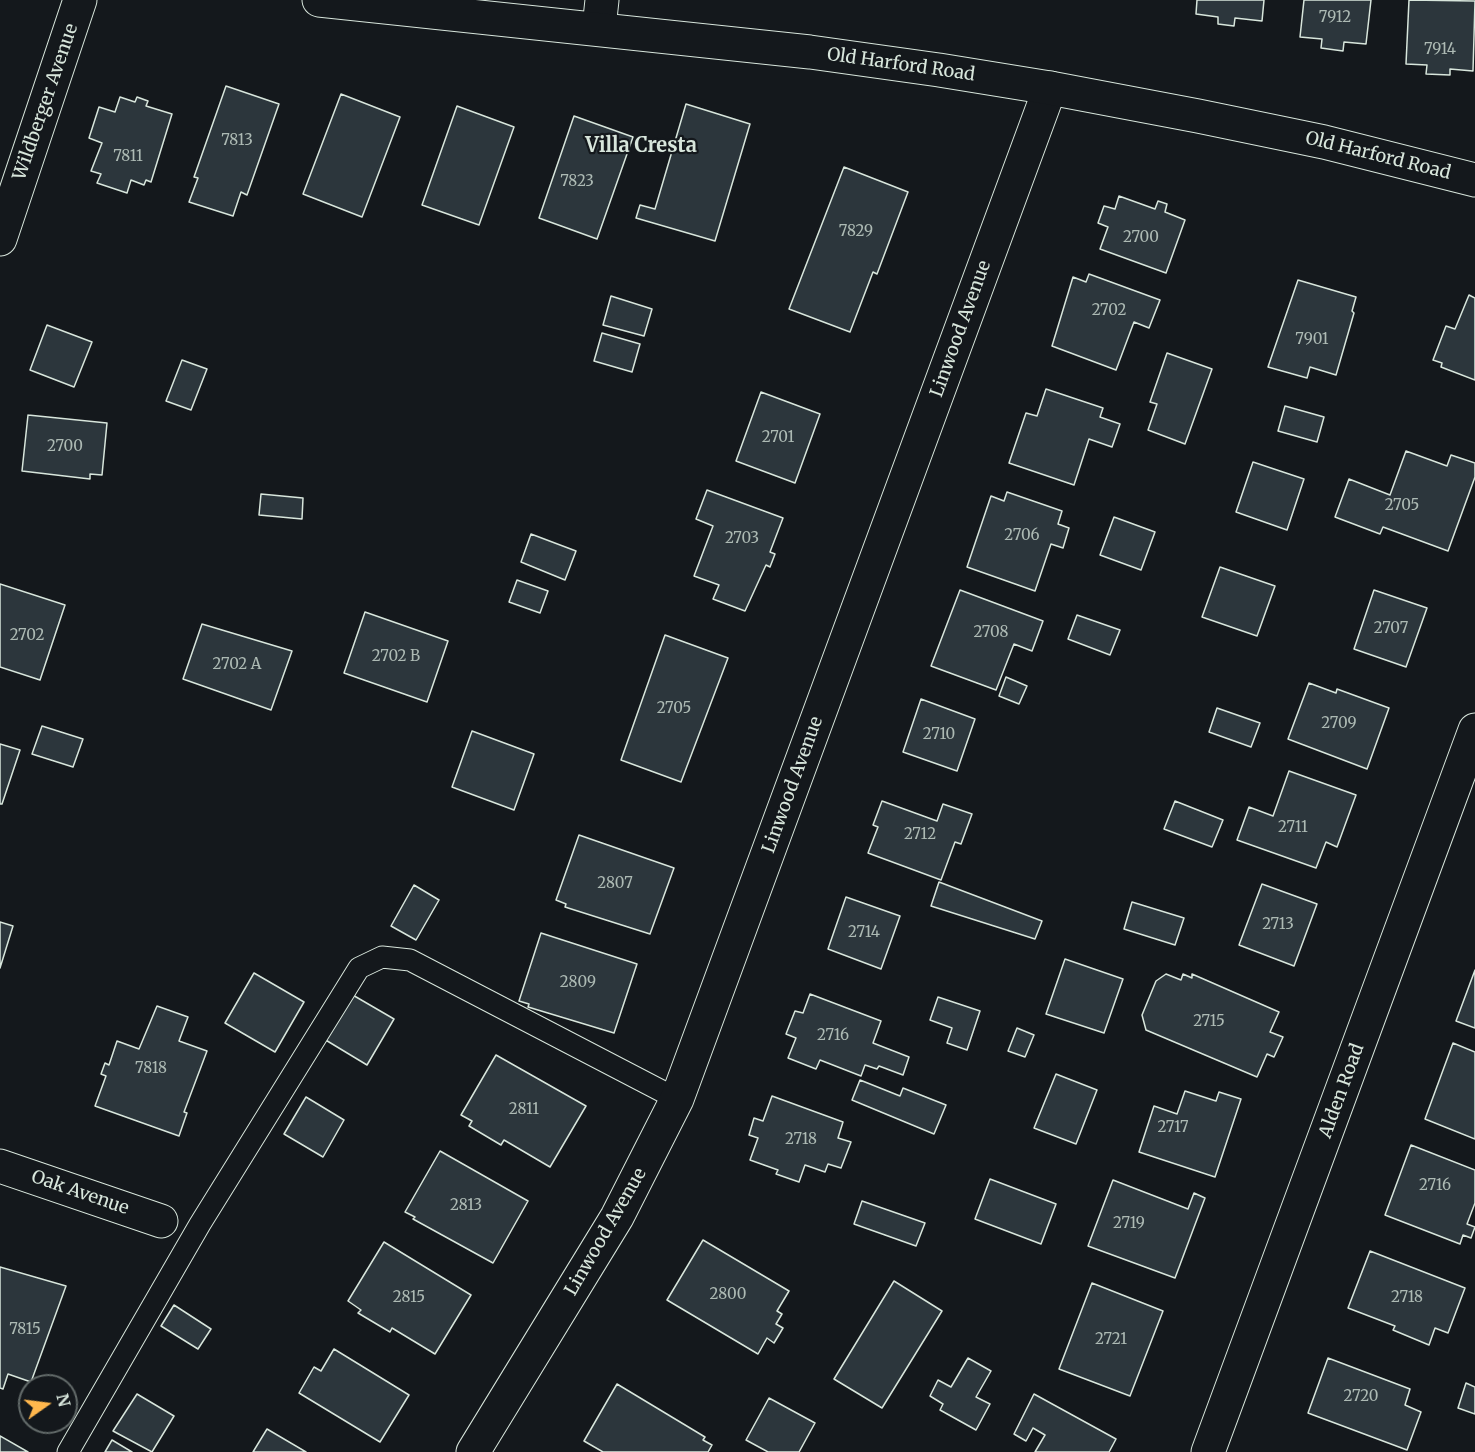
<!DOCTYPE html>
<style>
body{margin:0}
#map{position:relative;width:1475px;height:1452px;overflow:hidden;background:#14181c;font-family:Merriweather,serif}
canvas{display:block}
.north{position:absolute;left:18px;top:1374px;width:60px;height:60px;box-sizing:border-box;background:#14181c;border:2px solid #626a69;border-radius:50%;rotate:76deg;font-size:16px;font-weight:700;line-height:24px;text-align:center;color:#d8e6dc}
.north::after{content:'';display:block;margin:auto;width:21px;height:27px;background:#ffb74d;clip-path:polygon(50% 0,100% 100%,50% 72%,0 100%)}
</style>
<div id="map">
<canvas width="1475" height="1452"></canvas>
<div class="north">N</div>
</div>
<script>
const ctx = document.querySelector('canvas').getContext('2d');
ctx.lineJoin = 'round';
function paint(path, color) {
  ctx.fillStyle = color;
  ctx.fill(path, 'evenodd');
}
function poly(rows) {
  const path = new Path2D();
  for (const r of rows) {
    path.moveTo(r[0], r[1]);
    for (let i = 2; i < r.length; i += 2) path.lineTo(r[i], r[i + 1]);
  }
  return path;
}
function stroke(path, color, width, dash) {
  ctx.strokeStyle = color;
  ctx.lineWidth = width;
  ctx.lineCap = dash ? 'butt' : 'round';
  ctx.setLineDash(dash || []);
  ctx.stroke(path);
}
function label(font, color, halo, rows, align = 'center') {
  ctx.font = font + ' Merriweather,serif';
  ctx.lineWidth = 4.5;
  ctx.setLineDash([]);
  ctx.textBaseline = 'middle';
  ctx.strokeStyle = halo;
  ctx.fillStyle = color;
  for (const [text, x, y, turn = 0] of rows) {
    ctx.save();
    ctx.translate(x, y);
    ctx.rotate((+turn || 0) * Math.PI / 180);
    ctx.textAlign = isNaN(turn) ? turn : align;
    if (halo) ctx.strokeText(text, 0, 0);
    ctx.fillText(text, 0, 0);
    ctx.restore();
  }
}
const building = poly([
 [1197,0,1264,0,1262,21,1235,18,1234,26,1218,24,1218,17,1196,14,1197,0],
 [1304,0,1371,0,1366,44,1344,42,1343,51,1321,48,1322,39,1300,37,1304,0],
 [1409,0,1475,1,1473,71,1450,69,1450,75,1426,74,1427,65,1406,64,1409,0],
 [226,86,279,104,247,195,241,192,233,216,189,202,198,178,194,177,226,86],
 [341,94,400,117,362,217,303,194,341,94],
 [120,97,135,102,137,97,148,101,146,106,172,114,151,182,146,180,144,185,131,180,127,193,97,183,101,174,91,171,102,143,89,138,99,107,115,112,120,97],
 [686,104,750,124,715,241,636,218,640,205,655,209,686,104],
 [457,106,514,127,479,225,422,205,457,106],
 [574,116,633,137,597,239,539,218,574,116],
 [844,167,908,192,877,274,873,272,850,332,789,309,844,167],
 [1119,196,1155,209,1158,201,1167,204,1165,212,1185,220,1166,273,1100,249,1108,227,1098,223,1104,206,1115,209,1119,196],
 [1089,274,1160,300,1149,328,1134,322,1116,370,1052,346,1073,277,1086,282,1089,274],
 [1298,280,1356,297,1352,311,1354,313,1336,375,1310,367,1307,378,1268,367,1298,280],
 [1469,295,1475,298,1475,380,1441,367,1442,363,1433,360,1446,326,1455,329,1469,295],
 [611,296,652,309,644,336,603,325,611,296],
 [47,325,92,342,74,387,30,370,47,325],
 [602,333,640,344,632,372,594,361,602,333],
 [1167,353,1212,369,1185,444,1148,430,1157,404,1150,402,1167,353],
 [182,360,207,369,191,410,166,401,182,360],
 [1046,389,1103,408,1100,417,1120,424,1112,447,1089,439,1074,485,1009,463,1026,413,1037,416,1046,389],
 [761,392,820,414,795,483,736,461,761,392],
 [1285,406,1324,417,1317,442,1278,431,1285,406],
 [28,415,107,423,102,475,90,474,90,479,22,471,28,415],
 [1406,451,1447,466,1451,455,1475,463,1475,477,1448,551,1383,527,1380,534,1335,517,1349,479,1390,495,1406,451],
 [1253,462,1304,479,1287,530,1236,512,1253,462],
 [707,490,783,518,770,552,775,554,770,567,766,565,745,611,713,599,719,585,694,576,713,526,696,519,707,490],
 [1007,492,1062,511,1058,524,1069,528,1063,548,1051,544,1035,591,967,567,991,496,1004,501,1007,492],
 [261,494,303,498,302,519,259,515,261,494],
 [1114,517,1155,532,1141,570,1100,555,1114,517],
 [531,534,576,551,565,580,521,562,531,534],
 [1220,567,1275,586,1257,636,1202,617,1220,567],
 [517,580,548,591,540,613,509,602,517,580],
 [0,584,65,605,40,680,0,667,0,584],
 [960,590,1043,621,1032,651,1014,644,996,690,931,666,960,590],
 [1374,590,1427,608,1406,667,1354,649,1374,590],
 [365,612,448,641,427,702,344,673,365,612],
 [1077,615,1120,630,1110,655,1068,639,1077,615],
 [202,624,292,651,271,710,183,679,202,624],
 [665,635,728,658,681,782,621,760,665,635],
 [1006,677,1027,686,1019,704,999,696,1006,677],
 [1309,683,1336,693,1337,689,1389,708,1367,769,1288,739,1309,683],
 [921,699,975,719,957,771,903,752,921,699],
 [1217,708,1260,723,1251,747,1209,732,1217,708],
 [42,726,83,739,73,767,32,754,42,726],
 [472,731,534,754,514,810,452,787,472,731],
 [0,744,20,750,2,804,0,804,0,744],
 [1289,771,1356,795,1337,847,1326,842,1316,868,1237,840,1249,807,1273,816,1289,771],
 [882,801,937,821,943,804,972,814,961,844,955,842,941,880,868,853,878,827,873,825,882,801],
 [1175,801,1223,820,1212,847,1164,829,1175,801],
 [579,835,674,868,650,934,565,907,566,904,556,900,579,835],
 [939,882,1042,921,1035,939,931,906,939,882],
 [1262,884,1317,904,1294,966,1239,945,1262,884],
 [414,885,439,900,416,940,391,926,414,885],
 [846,897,900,916,881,969,828,949,846,897],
 [1132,902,1184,918,1175,945,1124,929,1132,902],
 [0,922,13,926,0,968,0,922],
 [541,933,637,964,614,1033,528,1007,529,1004,519,1001,541,933],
 [1065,959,1123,979,1104,1033,1046,1014,1065,959],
 [1475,970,1475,1028,1456,1021,1475,970],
 [254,973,304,1002,275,1052,225,1023,254,973],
 [1166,974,1181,980,1183,974,1192,978,1192,974,1279,1012,1270,1032,1283,1037,1274,1057,1267,1054,1257,1077,1146,1030,1142,1015,1156,981,1166,974],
 [351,994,394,1019,367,1065,324,1039,351,994],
 [810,994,881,1021,873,1043,909,1057,903,1075,879,1066,877,1069,865,1065,861,1076,820,1060,816,1069,788,1058,796,1038,786,1034,795,1011,803,1013,810,994],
 [938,997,980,1011,967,1050,947,1043,952,1028,930,1020,938,997],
 [157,1006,188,1017,179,1041,207,1051,184,1112,187,1113,179,1136,95,1106,106,1076,101,1074,105,1063,109,1065,117,1041,139,1049,157,1006],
 [1017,1028,1034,1035,1025,1057,1008,1051,1017,1028],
 [1453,1043,1475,1052,1475,1139,1425,1119,1453,1043],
 [496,1055,586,1106,550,1167,504,1140,501,1145,469,1126,472,1121,461,1115,496,1055],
 [1056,1074,1097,1090,1076,1144,1034,1128,1056,1074],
 [860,1080,900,1096,903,1088,946,1105,934,1134,852,1100,860,1080],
 [1185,1091,1216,1101,1219,1092,1241,1099,1215,1177,1139,1152,1154,1106,1177,1114,1185,1091],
 [772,1096,843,1122,838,1138,851,1142,841,1168,828,1164,825,1172,805,1165,799,1182,776,1174,778,1170,750,1160,758,1138,749,1135,754,1118,763,1121,772,1096],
 [306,1097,344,1120,323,1157,284,1134,306,1097],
 [1411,1145,1475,1170,1475,1203,1467,1224,1475,1227,1471,1238,1463,1235,1460,1244,1385,1215,1411,1145],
 [440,1151,528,1201,493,1263,413,1219,415,1217,405,1212,440,1151],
 [990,1179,1056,1204,1041,1244,975,1219,990,1179],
 [1113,1180,1188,1209,1194,1193,1205,1198,1175,1278,1088,1246,1113,1180],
 [862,1201,925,1223,916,1246,854,1224,862,1201],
 [703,1240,789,1291,777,1311,782,1314,776,1324,783,1328,774,1343,767,1338,758,1354,667,1300,703,1240],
 [384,1242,471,1295,435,1354,392,1328,390,1332,358,1313,361,1310,348,1301,384,1242],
 [1370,1251,1465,1288,1448,1333,1435,1328,1429,1345,1393,1330,1395,1326,1348,1308,1370,1251],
 [0,1267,66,1286,31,1382,8,1374,3,1389,0,1388,0,1267],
 [894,1281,942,1311,882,1408,834,1379,894,1281],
 [1092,1283,1163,1311,1130,1396,1059,1369,1092,1283],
 [174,1305,211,1329,198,1349,161,1326,174,1305],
 [334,1349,409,1395,380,1442,299,1393,314,1367,321,1371,334,1349],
 [968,1358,991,1371,976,1397,990,1404,976,1430,940,1410,943,1404,930,1396,938,1380,951,1387,968,1358],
 [1328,1358,1410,1389,1405,1405,1421,1412,1407,1450,1308,1413,1328,1358],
 [1466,1383,1475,1387,1475,1414,1458,1408,1466,1383],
 [617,1384,705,1437,703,1440,712,1445,708,1452,603,1452,584,1441,617,1384],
 [137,1394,174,1416,152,1452,113,1431,137,1394],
 [1034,1394,1116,1439,1109,1452,1035,1452,1045,1435,1033,1428,1026,1441,1014,1434,1034,1394],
 [769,1398,815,1423,799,1452,768,1452,746,1440,769,1398],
 [267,1429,306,1452,253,1452,267,1429],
 [0,1436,28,1452,0,1452,0,1436],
 [112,1440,132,1452,105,1452,112,1440]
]);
const service = poly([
 [68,1452,200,1224,359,968,382,957,410,960,677,1099]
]);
const minor = poly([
 [599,28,602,0],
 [0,239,80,0],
 [0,1166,161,1221],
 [473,1452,617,1217,677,1099,1050,88],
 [1208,1452,1475,730]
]);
const tertiary = poly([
 [319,0,810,52,939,70,1050,88,1198,116,1324,142,1475,180]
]);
const numberNames = [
 ["7912",1335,18],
 ["7914",1440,50],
 ["7813",237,141],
 ["7811",128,157],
 ["7823",577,182],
 ["7829",856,232],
 ["2700",1141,238],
 ["2702",1109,311],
 ["7901",1312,340],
 ["2701",778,438],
 ["2700",65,447],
 ["2705",1402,506],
 ["2706",1022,536],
 ["2703",742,539],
 ["2707",1391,629],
 ["2708",991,633],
 ["2702",27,636],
 ["2702 B",396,657],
 ["2702 A",237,665],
 ["2705",674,709],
 ["2709",1339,724],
 ["2710",939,735],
 ["2711",1293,828],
 ["2712",920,835],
 ["2807",615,884],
 ["2713",1278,925],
 ["2714",864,933],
 ["2809",578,983],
 ["2715",1209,1022],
 ["2716",833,1036],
 ["7818",151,1069],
 ["2811",524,1110],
 ["2717",1173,1128],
 ["2718",801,1140],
 ["2716",1435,1186],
 ["2813",466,1206],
 ["2719",1129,1224],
 ["2800",728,1295],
 ["2815",409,1298],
 ["2718",1407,1298],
 ["7815",25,1330],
 ["2721",1111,1340],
 ["2720",1361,1397]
];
const streetNames = [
 ["Old Harford Road",901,65,8],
 ["Wildberger Avenue",46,102,-71],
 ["Old Harford Road",1378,156,14],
 ["Linwood Avenue",961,329,-70],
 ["Linwood Avenue",793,785,-70],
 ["Alden Road",1342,1091,-70],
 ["Oak Avenue",80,1193,19],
 ["Linwood Avenue",606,1232,-60]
];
const neighbourhoodNames = [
 ["Villa Cresta",641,146]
];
paint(building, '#2c363c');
stroke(building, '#d8e6dc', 1.5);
stroke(service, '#d8e6dc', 23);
stroke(minor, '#d8e6dc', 35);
stroke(tertiary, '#d8e6dc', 35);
stroke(service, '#14181c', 21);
stroke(minor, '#14181c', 33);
stroke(tertiary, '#14181c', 33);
label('15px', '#adbab4', null, numberNames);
label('18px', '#d8e6dc', '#14181c', streetNames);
label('bold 20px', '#d8e6dc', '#14181c', neighbourhoodNames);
</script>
